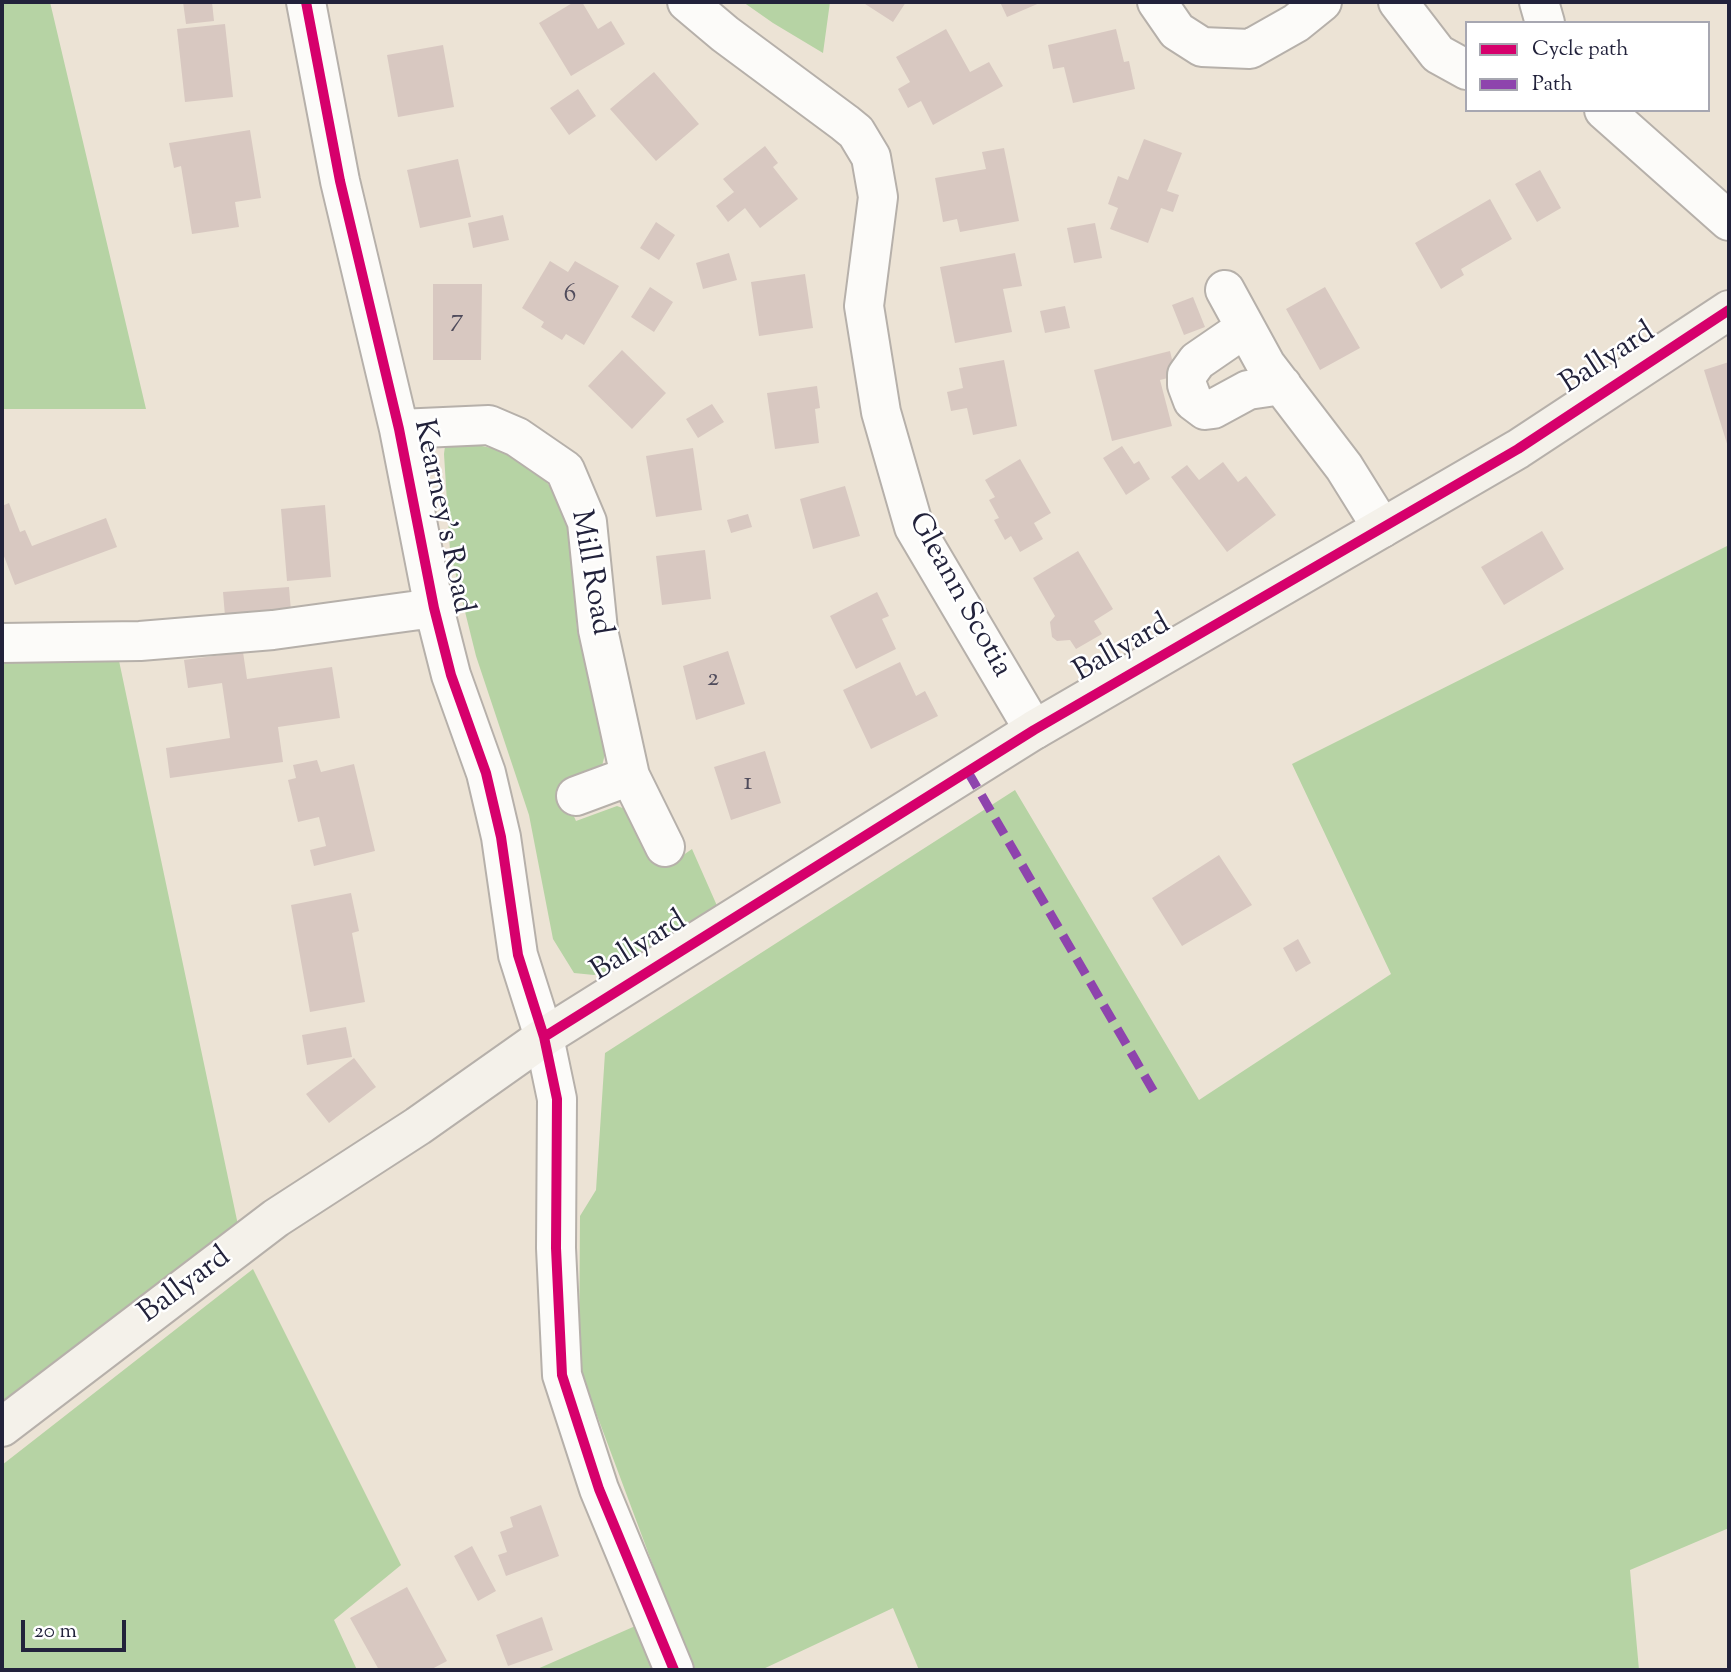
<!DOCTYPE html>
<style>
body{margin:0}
#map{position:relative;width:1731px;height:1672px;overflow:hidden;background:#ece3d5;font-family:"Sorts Mill Goudy",serif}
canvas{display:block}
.frame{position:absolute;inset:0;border:4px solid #22223b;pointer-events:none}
.legend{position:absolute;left:1465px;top:21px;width:245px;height:91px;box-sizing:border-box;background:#fff;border:2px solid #a7a7b1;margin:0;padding:9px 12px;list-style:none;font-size:21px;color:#22223b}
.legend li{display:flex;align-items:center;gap:14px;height:35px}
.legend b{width:35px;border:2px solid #a7a7b1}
.scale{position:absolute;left:21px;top:1620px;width:105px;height:32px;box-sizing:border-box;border:4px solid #22223b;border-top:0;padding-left:9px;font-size:21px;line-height:24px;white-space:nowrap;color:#22223b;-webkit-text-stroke:5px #fff;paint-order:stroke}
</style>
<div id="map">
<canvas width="1731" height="1672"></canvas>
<div class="frame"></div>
<ul class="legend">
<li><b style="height:9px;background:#d6006c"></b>Cycle path</li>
<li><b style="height:9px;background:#8e44ad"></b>Path</li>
</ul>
<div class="scale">20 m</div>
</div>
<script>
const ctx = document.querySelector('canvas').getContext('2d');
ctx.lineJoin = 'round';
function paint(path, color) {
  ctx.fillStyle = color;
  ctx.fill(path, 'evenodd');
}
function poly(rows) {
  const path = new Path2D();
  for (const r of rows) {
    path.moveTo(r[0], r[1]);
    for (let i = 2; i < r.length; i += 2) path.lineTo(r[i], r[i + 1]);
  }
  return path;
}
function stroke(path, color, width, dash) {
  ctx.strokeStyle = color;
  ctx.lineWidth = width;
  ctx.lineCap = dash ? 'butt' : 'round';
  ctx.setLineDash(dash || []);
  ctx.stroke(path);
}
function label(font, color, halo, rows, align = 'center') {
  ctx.font = font + ' "Sorts Mill Goudy",serif';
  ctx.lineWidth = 5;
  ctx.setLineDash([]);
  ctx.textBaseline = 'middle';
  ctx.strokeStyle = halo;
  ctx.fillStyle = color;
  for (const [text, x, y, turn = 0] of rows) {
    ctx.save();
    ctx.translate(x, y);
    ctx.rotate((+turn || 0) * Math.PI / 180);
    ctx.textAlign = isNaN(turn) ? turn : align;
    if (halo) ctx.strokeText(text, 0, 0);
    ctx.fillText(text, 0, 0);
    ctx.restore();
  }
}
const green = poly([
 [2,2,50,2,146,409,2,409],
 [743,2,830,2,823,53,773,23],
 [477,445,520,454,538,468,560,503,572,541,577,630,606,750,602,766,563,792,576,821,617,806,631,811,666,867,692,849,718,908,615,970,594,975,574,973,553,939,529,815,476,656,450,551,444,454,445,446],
 [1729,545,1729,1528,1630,1570,1639,1670,919,1670,893,1608,761,1670,692,1670,579,1367,580,1216,596,1190,605,1053,1015,790,1199,1100,1391,974,1292,764],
 [118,656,238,1225,2,1402,2,663],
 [253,1269,401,1565,334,1620,357,1670,2,1670,2,1465],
 [649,1620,668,1670,535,1670]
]);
const building = poly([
 [183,2,212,2,214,21,186,24],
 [574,2,582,2,598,29,611,21,625,44,571,76,539,23],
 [862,2,906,2,893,22],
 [1000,2,1042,2,1007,17],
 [225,24,233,97,185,102,177,29],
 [946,29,970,72,989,62,1003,86,933,125,921,101,908,108,898,89,910,82,896,57],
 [1116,29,1124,62,1129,61,1135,89,1073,103,1064,67,1053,69,1048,45],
 [443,45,454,107,398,117,387,55],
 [654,72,699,124,656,161,610,109],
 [578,89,596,116,569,135,550,108],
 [250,130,261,198,235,202,239,227,192,234,181,166,174,168,169,143],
 [1144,139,1182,153,1167,191,1179,195,1173,212,1161,208,1148,243,1110,229,1118,208,1108,204,1118,176,1128,180],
 [765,146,778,163,773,167,798,199,760,228,745,208,728,222,716,206,734,192,723,179],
 [1004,148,1019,221,960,232,957,219,943,222,935,178,986,169,982,152],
 [458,159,471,217,420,228,407,170],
 [1540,170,1561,208,1537,222,1515,184],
 [1490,199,1512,239,1461,269,1464,275,1441,289,1415,243],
 [503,215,509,240,473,248,468,223],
 [656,222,675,235,659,260,640,248],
 [1095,223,1102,258,1074,263,1067,228],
 [729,253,737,280,703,289,696,263],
 [1015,253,1022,286,1003,289,1012,332,955,343,940,267],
 [550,261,568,272,575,261,619,286,584,345,566,334,562,340,541,327,544,322,522,308],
 [805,274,813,328,759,336,751,282],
 [433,284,482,284,481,360,433,360],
 [650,287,673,302,654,332,631,317],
 [1325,287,1360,348,1320,370,1286,309],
 [1193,297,1205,327,1184,335,1172,305],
 [1065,306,1070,328,1045,333,1040,311],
 [622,350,666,393,632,429,588,386],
 [1170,351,1176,376,1160,380,1172,426,1112,441,1094,370],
 [1004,360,1017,426,973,435,967,408,951,411,947,392,963,388,959,368],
 [1729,362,1729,450,1704,370],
 [817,386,820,408,815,409,819,443,775,449,767,393],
 [712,404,724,422,698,438,686,419],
 [1122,446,1134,464,1139,461,1150,479,1126,495,1103,458],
 [693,448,702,510,656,517,646,456],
 [1020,459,1051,513,1034,523,1043,539,1020,552,1011,536,1005,540,994,520,999,518,989,500,995,497,985,480],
 [1223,462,1238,482,1246,476,1276,515,1227,552,1171,477,1187,465,1199,480],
 [845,486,860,536,813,549,800,499],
 [9,503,20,532,25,530,32,546,106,518,117,547,15,585,2,551,2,506],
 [325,505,331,577,287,581,281,509],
 [748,514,752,527,731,533,727,520],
 [1542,531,1564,569,1504,605,1481,567],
 [705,550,711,599,662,605,656,556],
 [1078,551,1113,609,1094,621,1102,634,1076,649,1070,640,1057,641,1052,637,1050,622,1055,616,1033,578],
 [289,587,291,611,225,616,223,592],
 [877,592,889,616,882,619,896,649,856,669,830,616],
 [728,651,745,704,696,720,683,666],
 [243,652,247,679,332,667,340,718,278,727,283,762,170,778,166,748,230,738,222,683,188,688,184,660],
 [900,662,916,696,925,691,938,716,871,749,843,690],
 [765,751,781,803,731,820,714,767],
 [317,760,321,772,354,764,375,851,314,866,310,850,326,846,319,817,298,822,288,780,296,778,293,765],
 [1219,855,1252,905,1182,946,1152,898],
 [351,893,359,931,352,933,365,1002,310,1012,291,905],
 [1298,939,1311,963,1296,972,1283,948],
 [346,1027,352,1057,307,1065,302,1035],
 [354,1058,376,1087,329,1123,306,1094],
 [541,1505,559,1556,506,1576,498,1555,507,1552,500,1532,513,1527,510,1517],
 [472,1546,496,1591,478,1601,454,1556],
 [407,1587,447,1661,430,1670,379,1670,350,1618],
 [542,1617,553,1650,508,1666,496,1635]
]);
const street = poly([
 [306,2,340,181,399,429,434,608,451,675,486,773,501,837,518,955,544,1037,557,1099,556,1248,562,1375,599,1489,674,1670],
 [687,2,725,34,845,123,856,132,871,157,878,197,864,306,881,412,914,527,1034,730],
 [1157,2,1177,31,1202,47,1250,49,1296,23,1322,2],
 [1398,2,1438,54,1467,70],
 [1539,2,1545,23],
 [1604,110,1729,221],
 [1225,290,1266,365,1344,467,1382,528],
 [1245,328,1197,361,1187,375,1187,385,1193,401,1205,410,1213,409,1248,390,1282,385],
 [399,429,489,425,517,437,565,470,587,522,598,630,630,776,665,847],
 [2,643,140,641,273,630,434,608],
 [576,796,630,776]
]);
const secondary = poly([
 [2,1427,276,1218,418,1126,544,1037,1034,730,1518,449,1729,310]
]);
const quiet = poly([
 [968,772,1154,1092]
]);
const cycleway = poly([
 [306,2,340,181,399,429,434,608,451,675,486,773,501,837,518,955,544,1037,557,1099,556,1248,562,1375,599,1489,674,1670],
 [544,1037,1034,730,1518,449,1729,310]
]);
const numberNames = [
 ["6",570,297],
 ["7",457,322],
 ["2",713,681],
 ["1",748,785]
];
const streetNames = [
 ["Ballyard",1609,360,-33],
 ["Kearney's Road",441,517,78],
 ["Mill Road",589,573,80],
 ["Gleann Scotia",958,596,61],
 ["Ballyard",1123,650,-30],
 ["Ballyard",640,948,-32],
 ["Ballyard",186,1287,-37]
];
paint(green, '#b6d3a4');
paint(building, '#d8c8c1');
stroke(street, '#b6b0aa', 42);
stroke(secondary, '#b6b0aa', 42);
stroke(street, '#fcfbf9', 38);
stroke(secondary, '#f4f1ea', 38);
stroke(quiet, '#8e44ad', 9, [18, 9]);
stroke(cycleway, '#d6006c', 10);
label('26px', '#504c5c', null, numberNames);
label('30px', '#22223b', '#fff', streetNames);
</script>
